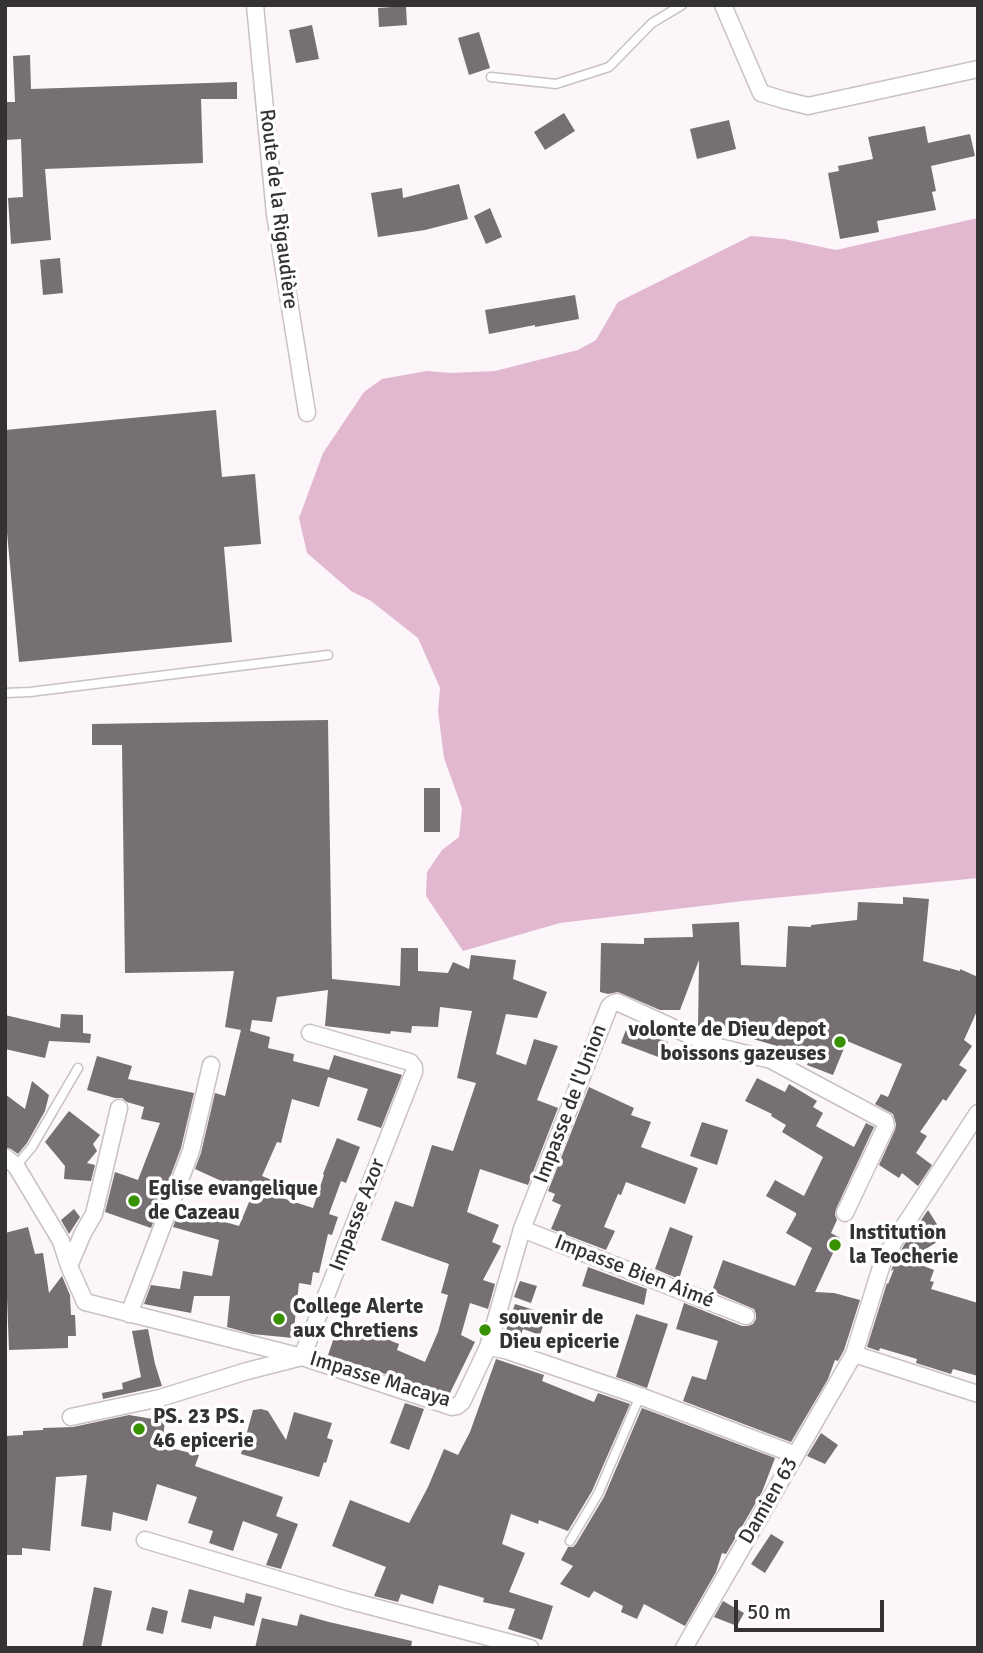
<!DOCTYPE html>
<meta charset="utf-8">
<style>
body{margin:0}
#map{position:relative;width:983px;height:1653px;overflow:hidden;background:#fcf5f9;font-family:Signika,sans-serif}
canvas{display:block}
.frame{position:absolute;inset:0;border:7px solid #343233;pointer-events:none}
.scale{position:absolute;left:734px;top:1600px;width:150px;height:32px;box-sizing:border-box;border:4px solid #343233;border-top:0;padding-left:9px;font-size:21px;line-height:24px;white-space:nowrap;color:#343233;-webkit-text-stroke:5px #fff;paint-order:stroke}
</style>
<div id="map">
<canvas width="983" height="1653"></canvas>
<div class="frame"></div>
<div class="scale">50 m</div>
</div>
<script>
const ctx = document.querySelector('canvas').getContext('2d');
ctx.lineJoin = 'round';
function paint(path, color) {
  ctx.fillStyle = color;
  ctx.fill(path, 'evenodd');
}
function poly(rows) {
  const path = new Path2D();
  for (const r of rows) {
    path.moveTo(r[0], r[1]);
    for (let i = 2; i < r.length; i += 2) path.lineTo(r[i], r[i + 1]);
  }
  return path;
}
function stroke(path, color, width, dash) {
  ctx.strokeStyle = color;
  ctx.lineWidth = width;
  ctx.lineCap = dash ? 'butt' : 'round';
  ctx.setLineDash(dash || []);
  ctx.stroke(path);
}
function label(font, color, halo, rows, align = 'center') {
  ctx.font = font + ' Signika,sans-serif';
  ctx.lineWidth = 7;
  ctx.setLineDash([]);
  ctx.textBaseline = 'middle';
  ctx.strokeStyle = halo;
  ctx.fillStyle = color;
  for (const [text, x, y, turn = 0] of rows) {
    ctx.save();
    ctx.translate(x, y);
    ctx.rotate((+turn || 0) * Math.PI / 180);
    ctx.textAlign = isNaN(turn) ? turn : align;
    if (halo) ctx.strokeText(text, 0, 0);
    ctx.fillText(text, 0, 0);
    ctx.restore();
  }
}
const green = poly([
 [978,218,978,878,743,901,560,923,463,951,426,896,427,872,442,850,459,837,462,808,444,758,438,711,440,688,418,638,371,601,351,591,307,553,299,518,323,453,364,392,382,379,427,371,450,373,495,371,578,350,596,340,618,302,751,236,784,239,836,250]
]);
const building = poly([
 [406,6,407,25,379,27,378,8],
 [312,25,319,59,296,63,289,30],
 [479,32,490,68,469,75,458,38],
 [30,55,31,89,237,82,237,99,201,99,203,163,45,169,51,240,11,244,8,198,23,197,21,139,5,140,5,102,15,102,13,56],
 [564,113,575,131,545,150,534,132],
 [729,120,736,149,697,159,690,129],
 [925,126,928,143,970,134,975,156,931,166,936,191,932,192,936,210,877,221,879,232,840,239,828,173,839,171,838,166,873,159,868,137],
 [459,184,468,219,425,230,378,237,371,193,402,188,403,198],
 [490,208,502,237,486,244,474,216],
 [60,258,63,293,43,295,40,260],
 [575,295,579,319,535,327,535,325,489,334,485,310],
 [216,410,222,477,255,474,261,544,224,547,232,642,19,662,5,511,5,430],
 [328,720,332,979,400,986,401,948,418,948,418,971,448,973,453,962,469,969,471,955,516,960,513,979,547,992,537,1018,506,1014,496,1054,526,1065,534,1039,558,1046,537,1100,558,1108,528,1185,480,1169,467,1212,499,1225,492,1242,501,1246,483,1280,495,1284,488,1309,470,1303,461,1335,475,1342,449,1395,328,1355,340,1320,392,1337,391,1341,399,1344,397,1350,425,1362,438,1332,448,1295,441,1293,449,1264,381,1240,395,1201,413,1207,432,1145,453,1151,476,1083,457,1078,472,1011,440,1007,438,1027,412,1026,411,1033,391,1031,390,1034,325,1026,328,990,277,997,272,1022,252,1020,250,1031,270,1037,268,1048,294,1054,293,1061,329,1070,334,1055,402,1075,381,1128,357,1120,368,1089,328,1077,319,1107,292,1099,281,1143,277,1142,262,1176,284,1185,279,1197,313,1208,324,1175,323,1174,337,1138,360,1147,346,1183,341,1181,329,1214,338,1217,332,1235,328,1234,319,1273,313,1272,311,1285,299,1283,293,1338,252,1334,227,1327,230,1296,194,1296,191,1313,144,1304,151,1285,180,1289,183,1271,212,1276,219,1240,173,1227,180,1209,239,1226,252,1195,195,1169,201,1153,215,1093,225,1096,241,1030,225,1027,234,971,125,973,122,745,92,745,92,724],
 [424,788,440,788,440,832,424,832],
 [903,897,929,899,923,961,960,971,960,969,978,977,978,1009,964,1040,972,1046,959,1065,967,1070,946,1101,943,1099,920,1132,927,1136,916,1153,932,1165,918,1186,902,1173,899,1178,879,1165,895,1130,896,1124,893,1114,875,1104,881,1094,888,1097,902,1064,847,1041,833,1075,807,1065,811,1056,743,1036,743,1032,706,1031,698,1028,699,960,680,1010,660,1010,618,992,608,994,600,992,601,943,644,944,644,938,693,937,692,924,739,922,741,965,786,967,788,926,811,927,811,925,857,920,858,902,903,904],
 [61,1014,83,1015,83,1033,91,1034,90,1043,49,1041,45,1058,5,1049,5,1015,60,1028],
 [627,1027,668,1042,661,1058,621,1043],
 [97,1056,132,1066,128,1079,194,1093,181,1148,151,1228,105,1212,115,1172,138,1180,160,1123,141,1119,144,1107,127,1102,122,1098,115,1098,87,1090],
 [757,1078,785,1092,789,1084,817,1101,813,1107,823,1113,816,1126,854,1147,866,1123,874,1127,836,1209,835,1215,837,1220,831,1233,840,1238,815,1292,834,1293,860,1300,844,1350,838,1361,835,1360,828,1379,791,1442,683,1401,692,1376,706,1380,718,1341,676,1329,684,1303,742,1326,748,1326,753,1324,756,1319,756,1314,754,1309,712,1291,723,1260,795,1286,812,1248,786,1233,796,1215,796,1213,766,1196,775,1180,804,1196,823,1157,782,1132,786,1125,771,1116,772,1114,745,1101],
 [32,1081,49,1095,45,1111,27,1143,18,1154,11,1149,5,1147,5,1094,25,1109],
 [589,1087,634,1108,631,1115,651,1122,641,1147,698,1168,685,1204,626,1182,621,1195,618,1194,604,1227,615,1231,606,1250,551,1229,561,1205,552,1201,555,1194,548,1191],
 [69,1111,100,1135,93,1144,97,1151,87,1163,95,1165,91,1181,64,1179,65,1166,45,1142],
 [702,1122,728,1130,717,1165,690,1156],
 [74,1209,80,1217,69,1234,61,1220],
 [928,1210,945,1237,908,1260,934,1270,930,1281,934,1282,931,1289,978,1303,978,1376,953,1369,951,1374,916,1363,917,1359,880,1348,879,1351,867,1347,887,1283,888,1284,894,1269,891,1271,892,1268,904,1245],
 [28,1227,35,1254,43,1253,49,1293,62,1276,70,1295,71,1315,75,1315,76,1336,68,1336,68,1348,9,1350,7,1298,5,1298,5,1233],
 [670,1227,693,1236,679,1279,655,1269],
 [588,1267,647,1289,644,1305,582,1286],
 [520,1281,537,1286,531,1303,514,1297],
 [515,1304,547,1314,540,1335,523,1329,518,1343,503,1339],
 [636,1314,668,1324,647,1388,616,1377],
 [148,1329,155,1364,162,1386,103,1399,102,1393,123,1389,122,1383,141,1377,132,1331],
 [496,1359,544,1375,542,1381,594,1402,598,1393,630,1404,592,1491,568,1531,539,1520,538,1524,511,1514,502,1544,525,1553,509,1592,553,1606,542,1640,508,1629,515,1609,483,1602,484,1598,439,1585,433,1604,401,1594,398,1602,374,1596,386,1567,332,1546,350,1500,409,1523,428,1487,444,1449,458,1455,470,1432],
 [405,1403,424,1409,409,1450,390,1443],
 [642,1408,775,1458,762,1492,726,1554,722,1553,716,1572,685,1626,644,1604,637,1619,621,1612,623,1606,594,1591,589,1598,560,1584,573,1566,561,1560,568,1547,573,1547,576,1544,604,1497],
 [261,1409,268,1411,286,1440,294,1412,332,1423,327,1438,333,1440,326,1463,324,1462,319,1477,241,1454,253,1410],
 [129,1415,165,1421,162,1446,199,1455,195,1466,283,1497,276,1516,298,1524,281,1569,266,1565,278,1534,243,1521,233,1551,209,1543,213,1531,188,1523,197,1497,157,1484,147,1521,113,1512,111,1531,81,1526,87,1475,56,1477,50,1551,22,1548,22,1555,5,1555,5,1436,23,1435,23,1431,43,1430,43,1428,73,1427],
 [821,1433,838,1445,825,1464,807,1456],
 [771,1534,784,1542,765,1573,751,1564],
 [94,1587,112,1591,101,1648,82,1648],
 [189,1589,244,1603,246,1593,262,1597,254,1626,214,1616,211,1629,181,1622],
 [723,1601,744,1613,737,1626,714,1617],
 [152,1607,168,1611,163,1634,146,1630],
 [300,1614,329,1622,412,1641,411,1648,255,1648,262,1618,297,1626]
]);
const service = poly([
 [491,77,556,84,609,67,652,23,682,5],
 [5,693,30,692,328,655],
 [16,1166,32,1147,78,1068],
 [570,1541,598,1494,640,1396]
]);
const minor = poly([
 [255,5,275,214,307,413],
 [723,5,761,93,784,100,808,106,978,69],
 [5,1157,16,1166,61,1241,69,1266,85,1302,302,1357,452,1407,457,1406,462,1402,488,1347,505,1350,640,1396,796,1455],
 [522,1229,746,1316],
 [69,1266,83,1233,94,1214,119,1108],
 [129,1314,191,1151,211,1065],
 [488,1347,522,1229,609,1007,612,1004,617,1002,711,1045,771,1060,885,1121,886,1126,845,1213],
 [854,1354,978,1394],
 [71,1417,160,1398,247,1371,302,1357,414,1072,414,1067,410,1062,310,1033],
 [145,1540,347,1600,530,1648],
 [684,1648,854,1354,882,1264,895,1240,978,1113]
]);
const markers = [
 [840,1042,7,"#389100"],
 [134,1201,7,"#389100"],
 [835,1245,7,"#389100"],
 [279,1319,7,"#389100"],
 [485,1330,7,"#389100"],
 [139,1429,7,"#389100"]
];
const streetNames = [
 ["Route de la Rigaudière",278,209,83],
 ["Impasse de l'Union",571,1104,-69],
 ["Impasse Azor",358,1215,-69],
 ["Impasse Bien Aimé",634,1272,21],
 ["Impasse Macaya",380,1380,17],
 ["Damien 63",769,1501,-60]
];
const poiNames = [
 ["volonte de Dieu depot",826,1030,"right"],
 ["boissons gazeuses",826,1054,"right"],
 ["Eglise evangelique",148,1189],
 ["de Cazeau",148,1213],
 ["Institution",849,1233],
 ["la Teocherie",849,1257],
 ["College Alerte",293,1307],
 ["aux Chretiens",293,1331],
 ["souvenir de",499,1318],
 ["Dieu epicerie",499,1342],
 ["PS. 23 PS.",153,1417],
 ["46 epicerie",153,1441]
];
paint(green, '#e1b8d0');
paint(building, '#766f73');
stroke(service, '#c8c1c5', 11);
stroke(minor, '#c8c1c5', 19);
stroke(service, '#fff', 8);
stroke(minor, '#fff', 16);
for (const [x, y, r, color] of markers) {
  const dot = new Path2D();
  dot.arc(x, y, r, 0, 2 * Math.PI);
  ctx.fillStyle = color;
  ctx.fill(dot);
  stroke(dot, '#fff', 2.5);
}
label('21px', '#343233', '#fff', streetNames);
label('bold 21px', '#343233', '#fff', poiNames, 'left');
</script>
